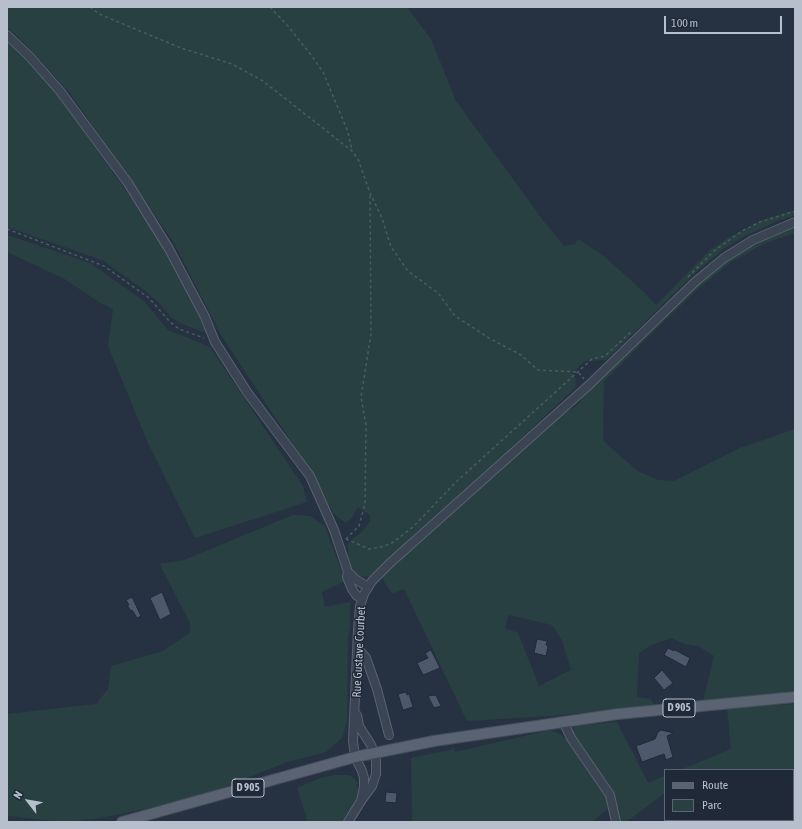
<!DOCTYPE html>
<style>
body{margin:0}
#map{position:relative;width:802px;height:829px;overflow:hidden;background:#263242;font-family:"Asap Condensed",sans-serif}
canvas{display:block}
.frame{position:absolute;inset:0;border:8px solid #b8bfcc;pointer-events:none}
.legend{position:absolute;left:664px;top:769px;width:130px;height:52px;box-sizing:border-box;background:#1f2937;border:1px solid #5c6573;margin:0;padding:5px 7px;list-style:none;font-size:12px;color:#b8bfcc}
.legend li{display:flex;align-items:center;gap:8px;height:20px}
.legend b{width:20px;border:1px solid #5c6573}
.north{position:absolute;left:8px;top:781px;width:40px;height:40px;-webkit-text-stroke:3px #1f2937;paint-order:stroke;rotate:301deg;font-size:11px;font-weight:700;line-height:16px;text-align:center;color:#b8bfcc}
.north::after{content:'';display:block;margin:auto;width:14px;height:18px;background:#b8bfcc;clip-path:polygon(50% 0,100% 100%,50% 72%,0 100%)}
.scale{position:absolute;left:664px;top:16px;width:118px;height:18px;box-sizing:border-box;border:2px solid #b8bfcc;border-top:0;padding-left:5px;font-size:12px;line-height:14px;white-space:nowrap;color:#b8bfcc;-webkit-text-stroke:3px #1f2937;paint-order:stroke}
</style>
<div id="map">
<canvas width="802" height="829"></canvas>
<div class="frame"></div>
<ul class="legend">
<li><b style="height:5px;background:#596372"></b>Route</li>
<li><b style="height:11px;background:#294043"></b>Parc</li>
</ul>
<div class="north">N</div>
<div class="scale">100 m</div>
</div>
<script>
const ctx = document.querySelector('canvas').getContext('2d');
ctx.lineJoin = 'round';
function paint(path, color) {
  ctx.fillStyle = color;
  ctx.fill(path, 'evenodd');
}
function poly(rows) {
  const path = new Path2D();
  for (const r of rows) {
    path.moveTo(r[0], r[1]);
    for (let i = 2; i < r.length; i += 2) path.lineTo(r[i], r[i + 1]);
  }
  return path;
}
function stroke(path, color, width, dash) {
  ctx.strokeStyle = color;
  ctx.lineWidth = width;
  ctx.lineCap = dash ? 'butt' : 'round';
  ctx.setLineDash(dash || []);
  ctx.stroke(path);
}
function label(font, color, halo, rows, align = 'center') {
  ctx.font = font + ' "Asap Condensed",sans-serif';
  ctx.lineWidth = 3;
  ctx.setLineDash([]);
  ctx.textBaseline = 'middle';
  ctx.strokeStyle = halo;
  ctx.fillStyle = color;
  for (const [text, x, y, turn = 0] of rows) {
    ctx.save();
    ctx.translate(x, y);
    ctx.rotate((+turn || 0) * Math.PI / 180);
    ctx.textAlign = isNaN(turn) ? turn : align;
    if (halo) ctx.strokeText(text, 0, 0);
    ctx.fillText(text, 0, 0);
    ctx.restore();
  }
}
const green = poly([
 [7,7,407,7,431,39,456,101,545,223,564,246,575,244,578,239,605,257,646,294,656,305,709,251,728,238,760,221,795,210,795,215,777,221,743,237,726,247,697,271,606,360,585,361,572,373,576,380,575,388,499,459,420,529,382,566,370,576,363,577,355,574,349,567,348,545,351,540,361,533,370,521,370,515,358,507,352,518,346,523,334,514,290,440,221,335,174,243,70,93,19,38,7,27],
 [7,40,55,91,141,212,172,261,207,332,203,332,178,322,171,317,158,302,147,292,102,260,7,227],
 [795,224,795,233,765,243,731,262,693,293,604,381,603,441,638,471,658,480,674,481,740,448,795,429,795,692,703,701,714,656,698,646,684,644,672,638,651,645,639,653,637,697,651,699,654,705,551,716,467,721,404,589,392,594,381,576,455,511,567,408,573,409,579,403,587,391,677,302,733,253],
 [509,615,552,625,562,640,571,670,539,686,518,633,505,628],
 [7,235,90,263,144,301,168,330,210,347,303,486,307,502,195,538,148,443,108,346,113,309,99,302,63,278,7,252],
 [293,515,310,516,325,526,345,581,322,592,325,607,350,602,350,627,348,637,347,722,342,738,326,752,287,762,197,798,101,818,67,822,7,816,7,714,96,704,108,689,111,666,163,651,190,633,190,623,162,569,160,564,184,560],
 [795,704,795,822,699,822,697,820,793,820,793,770,680,770,731,749,727,708],
 [617,722,648,783,665,776,665,793,626,822,620,822,614,804,572,733,575,726],
 [550,730,560,734,569,742,607,797,610,807,592,822,412,822,411,758,454,749,455,752],
 [335,775,349,775,356,780,359,791,355,801,341,822,308,822,297,788,320,778]
]);
const building = poly([
 [162,592,171,614,160,620,150,598,162,592],
 [132,597,141,616,137,618,132,610,131,611,127,605,129,605,126,600,132,597],
 [537,639,547,641,546,645,548,646,546,656,534,653,537,639],
 [668,648,674,651,675,650,690,658,686,667,664,655,668,648],
 [431,650,440,668,423,675,417,663,428,658,425,653,431,650],
 [662,670,673,683,664,690,654,678,662,670],
 [406,692,407,695,409,694,413,707,403,710,398,694,406,692],
 [436,695,441,706,434,708,428,696,436,695],
 [661,730,674,733,667,736,673,757,666,760,664,754,642,762,636,746,655,739,658,732,661,730],
 [386,792,397,793,396,803,385,802,386,792]
]);
const path = poly([
 [90,7,99,14,181,48,232,64,263,81,352,151,358,159,370,193,382,218,391,247,408,271,438,293,455,316,489,338,521,355,538,370,578,372,584,379],
 [270,7,288,26,311,55,323,72,348,132,352,150],
 [7,229,104,266,149,298,169,321,179,329,204,338],
 [688,277,714,251,742,231,760,222,795,211],
 [346,539,369,549,381,547,392,543,413,527,456,482,592,359,605,356,632,331],
 [346,539,359,526,365,504,366,425,361,397,371,334,370,195]
]);
const minor = poly([
 [7,35,29,56,60,91,128,183,169,249,205,317,215,342,247,392,310,476,334,530,348,572,347,577,352,589,356,595,362,599],
 [348,572,355,579,368,587],
 [357,651,361,652,366,658,377,689,389,735],
 [563,721,571,738,610,795,616,822],
 [361,801,364,787,364,778,362,771,355,757,353,741,358,630,360,606,364,594,372,581,390,563,589,385,695,282,724,258,753,240,795,222],
 [348,822,361,801,372,786,376,774,376,760,374,753,371,745,359,726,357,715]
]);
const major = poly([
 [122,822,355,757,434,741,618,714,795,697]
]);
const shields = [
 [679,708,32],
 [248,788,32]
];
const shieldNames = [
 ["D 905",679,708],
 ["D 905",248,788]
];
const streetNames = [
 ["Rue Gustave Courbet",359,652,-87]
];
paint(green, '#294043');
paint(building, '#4d596b');
stroke(building, '#212b39', 1);
stroke(minor, '#59626f', 10);
stroke(major, '#454d5b', 12);
stroke(path, '#475d60', 1.5, [3, 3]);
stroke(minor, '#3b4452', 8);
stroke(major, '#596372', 10);
for (const [x, y, w] of shields) {
  const box = new Path2D();
  box.roundRect(x - w / 2, y - 9, w, 18, 3);
  ctx.fillStyle = '#1f2937';
  ctx.fill(box);
  stroke(box, '#b8bfcc', 1);
}
label('bold 11px', '#b8bfcc', null, shieldNames);
label('12px', '#b8bfcc', '#1f2937', streetNames);
</script>
